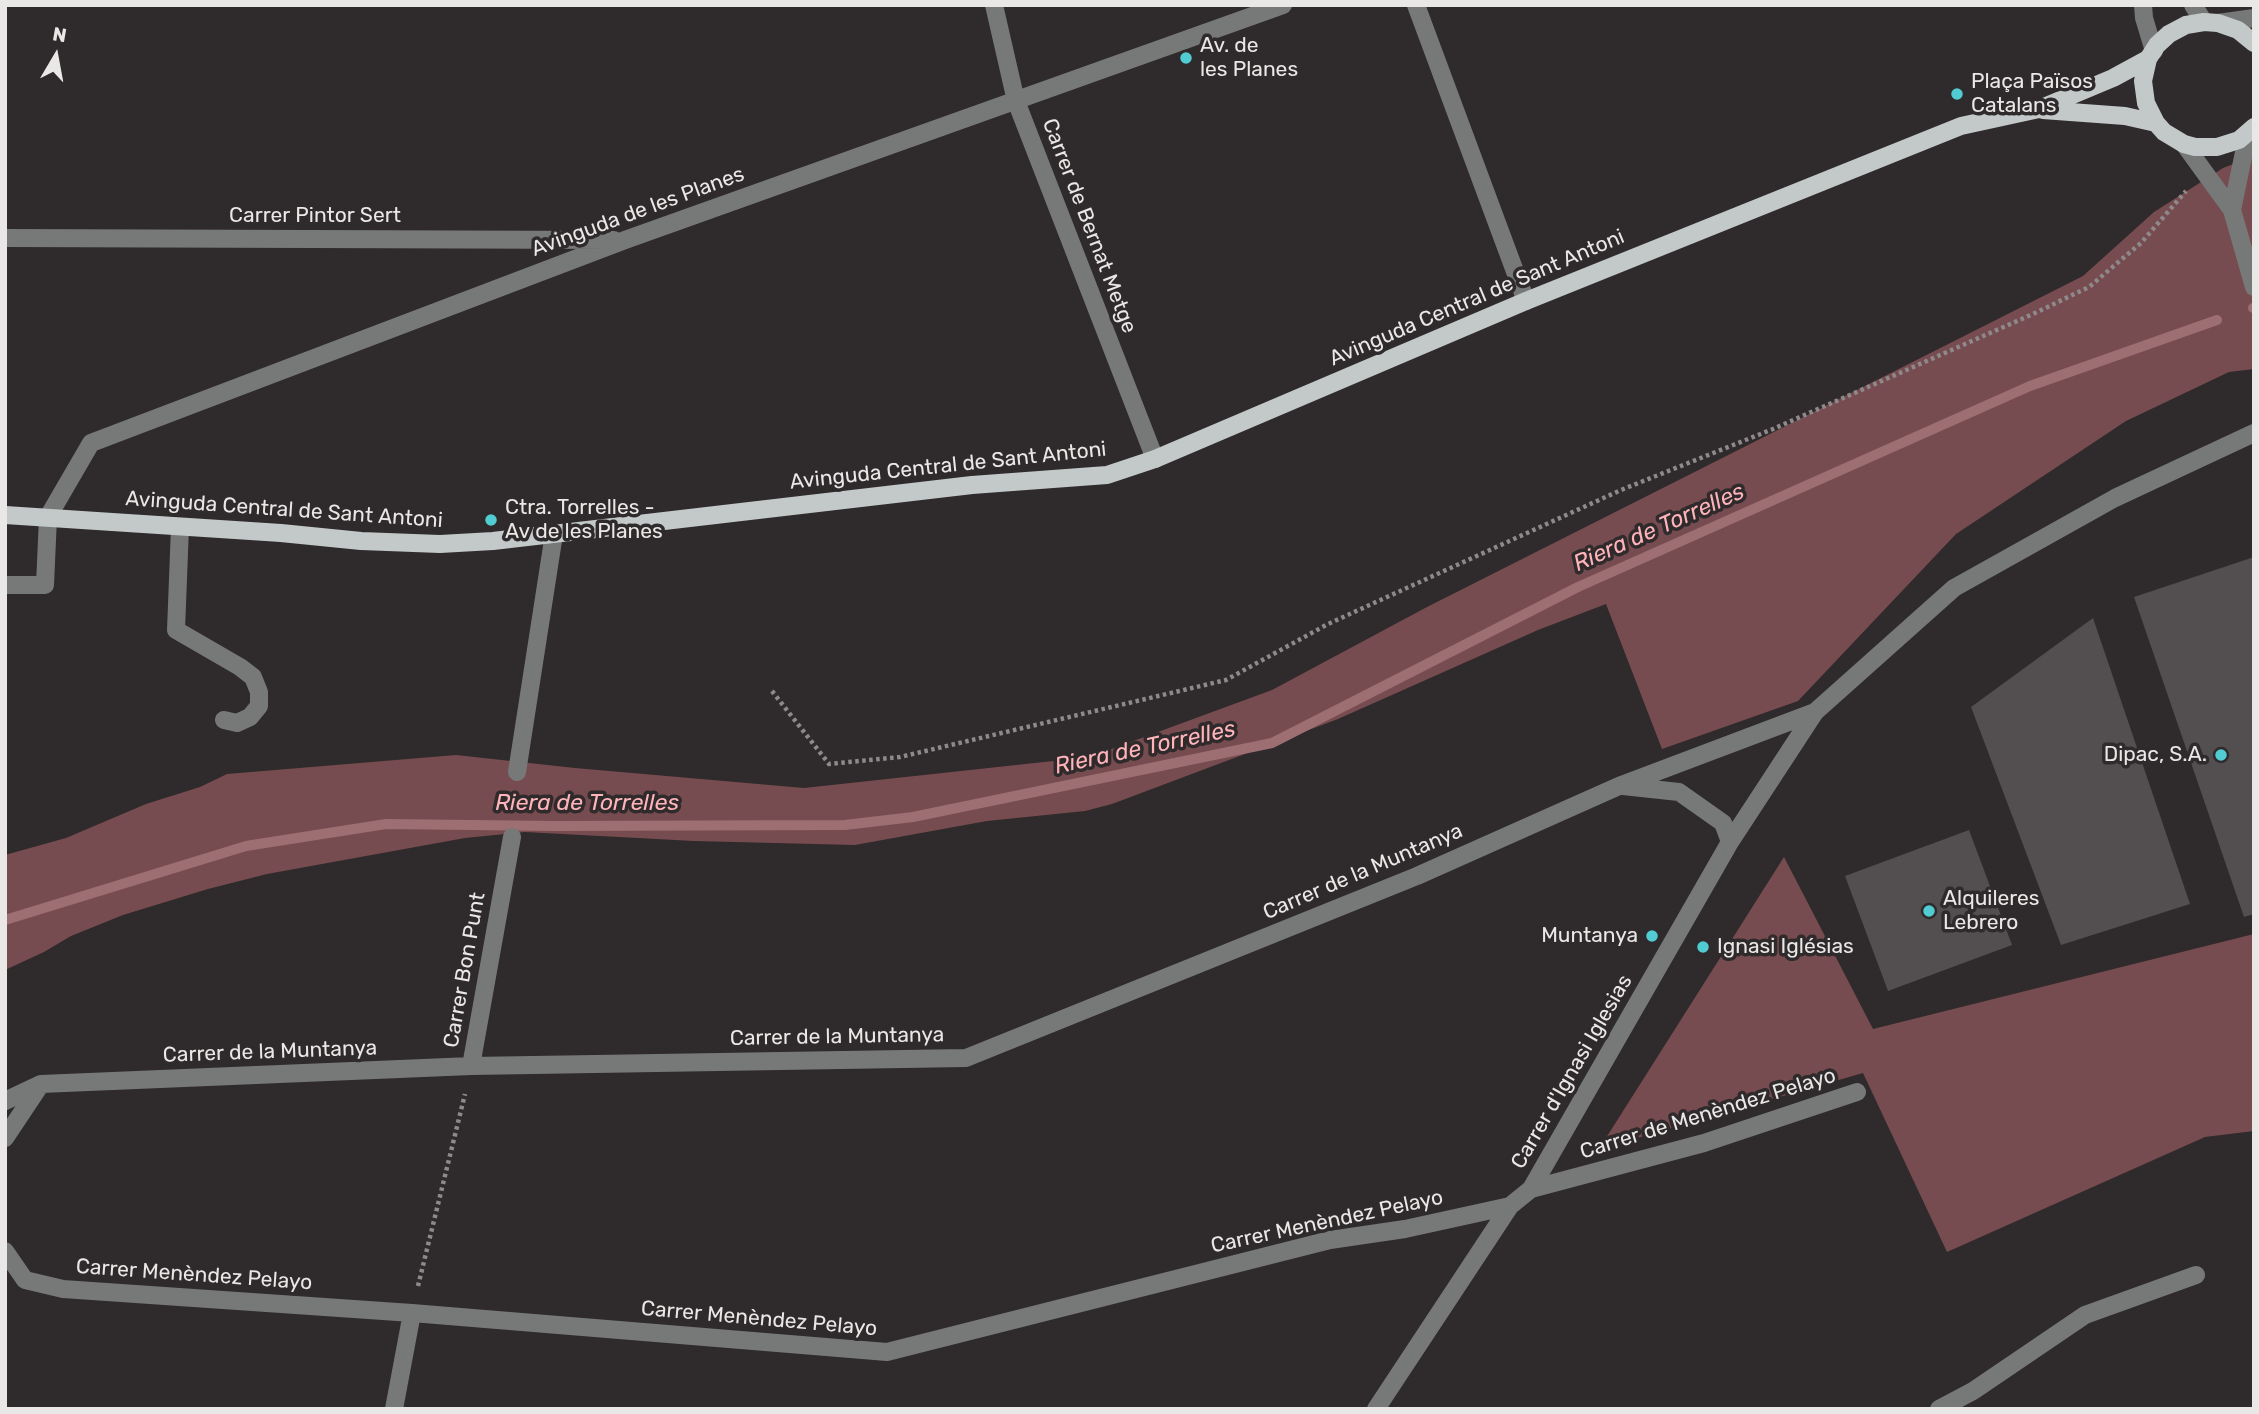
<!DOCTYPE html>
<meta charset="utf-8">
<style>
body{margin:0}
#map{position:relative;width:2259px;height:1414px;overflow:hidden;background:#2f2a2b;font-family:Rubik,sans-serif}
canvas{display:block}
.frame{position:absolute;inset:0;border:7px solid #eae7e7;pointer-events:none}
.north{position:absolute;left:21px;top:21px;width:70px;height:70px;-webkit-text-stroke:5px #2f2a2b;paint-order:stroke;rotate:10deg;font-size:19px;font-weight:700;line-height:28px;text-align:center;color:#eae7e7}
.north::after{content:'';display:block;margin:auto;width:24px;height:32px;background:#eae7e7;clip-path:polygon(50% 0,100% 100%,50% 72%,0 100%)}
</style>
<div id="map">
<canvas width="2259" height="1414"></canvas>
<div class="frame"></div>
<div class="north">N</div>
</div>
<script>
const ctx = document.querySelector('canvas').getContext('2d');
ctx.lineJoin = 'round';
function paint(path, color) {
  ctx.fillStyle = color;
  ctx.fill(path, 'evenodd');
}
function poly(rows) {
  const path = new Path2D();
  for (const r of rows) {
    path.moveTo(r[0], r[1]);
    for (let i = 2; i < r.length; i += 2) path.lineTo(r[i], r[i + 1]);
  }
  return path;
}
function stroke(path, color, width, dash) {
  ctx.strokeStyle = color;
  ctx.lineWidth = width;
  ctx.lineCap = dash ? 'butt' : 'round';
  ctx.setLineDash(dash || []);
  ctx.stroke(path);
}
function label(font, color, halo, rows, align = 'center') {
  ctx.font = font + ' Rubik,sans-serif';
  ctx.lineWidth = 7;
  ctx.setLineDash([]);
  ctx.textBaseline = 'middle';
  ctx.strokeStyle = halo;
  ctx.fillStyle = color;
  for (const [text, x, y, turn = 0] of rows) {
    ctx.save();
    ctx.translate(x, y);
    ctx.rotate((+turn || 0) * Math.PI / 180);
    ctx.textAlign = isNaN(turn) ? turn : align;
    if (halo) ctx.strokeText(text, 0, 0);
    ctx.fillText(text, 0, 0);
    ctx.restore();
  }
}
const forest = poly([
 [2254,156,2254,369,2229,372,2126,421,1956,534,1798,701,1662,749,1606,604,1538,630,1338,719,1112,804,1085,811,987,821,855,845,694,841,525,832,465,838,267,874,208,889,123,915,71,936,44,952,5,970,5,855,66,838,146,804,200,787,227,774,456,755,575,768,804,788,1090,757,1272,690,1427,607,2083,276,2154,212,2223,168],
 [1784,857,1873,1029,2254,934,2254,1131,2205,1137,1947,1252,1863,1073,1599,1149]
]);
const stream = poly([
 [2253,308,2254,308],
 [5,920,246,846,386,824,555,826,845,825,913,817,1272,743,1578,587,2030,386,2217,320]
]);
const building = poly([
 [2254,557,2254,914,2244,917,2134,597],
 [2093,618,2190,904,2061,945,1971,707],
 [1969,830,2012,945,1888,991,1845,876]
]);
const path = poly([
 [772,691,829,764,900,757,1226,680,1328,624,1621,490,1773,429,2033,314,2089,287,2141,243,2186,191],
 [418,1286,465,1094]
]);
const minor = poly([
 [994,5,1016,101,1155,459],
 [1416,5,1526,301],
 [2143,5,2144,18,2154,51],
 [2193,5,2204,22],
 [2218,23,2254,18],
 [2184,144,2232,210,2254,287],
 [2232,210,2248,133],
 [5,238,614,240],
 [180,527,176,630,240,667,253,677,259,692,259,706,250,717,237,723,224,720],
 [5,585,45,585,48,517,91,443,625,240,1283,5],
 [517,772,554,534],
 [1623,786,1679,792,1723,823,1730,842],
 [471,1066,512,837],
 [5,1101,41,1084,471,1066,966,1058,1417,876,1619,786,1815,712],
 [5,1138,41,1084],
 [1531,1189,1704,1143,1857,1092],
 [5,1251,25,1280,63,1289,412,1313,887,1352,1330,1240,1405,1229,1510,1206],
 [394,1409,412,1313],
 [1376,1409,1510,1206,1531,1189,1730,842,1815,712,1954,588,2115,498,2254,433],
 [1939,1409,1973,1391,2085,1315,2196,1275]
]);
const major = poly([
 [2254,43,2238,30,2218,23,2204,22,2186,25,2169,34,2157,45,2148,59,2143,81,2146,103,2156,123,2164,132,2184,144,2195,147,2217,147,2239,140,2254,127],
 [2043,110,2125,116,2156,123],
 [5,515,281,533,361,541,440,544,493,541,972,485,1107,475,1155,459,1526,301,1961,126,2039,109,2113,78,2148,59]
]);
const markers = [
 [1186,58,7,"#51ccd3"],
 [1957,94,7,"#51ccd3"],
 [491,520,7,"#51ccd3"],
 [2221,755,7,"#51ccd3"],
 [1929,911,7,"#51ccd3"],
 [1652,936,7,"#51ccd3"],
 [1703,947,7,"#51ccd3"]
];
const poiNames = [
 ["Av. de",1200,46],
 ["les Planes",1200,70],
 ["Plaça Països",1971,82],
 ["Catalans",1971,106],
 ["Ctra. Torrelles -",505,508],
 ["Av de les Planes",505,532],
 ["Dipac, S.A.",2207,755,"right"],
 ["Alquileres",1943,899],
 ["Lebrero",1943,923],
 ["Muntanya",1638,936,"right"],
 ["Ignasi Iglésias",1717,947]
];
const streetNames = [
 ["Avinguda de les Planes",638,212,-20],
 ["Carrer Pintor Sert",315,216],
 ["Carrer de Bernat Metge",1089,226,69],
 ["Avinguda Central de Sant Antoni",1477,298,-23],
 ["Avinguda Central de Sant Antoni",948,466,-6],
 ["Avinguda Central de Sant Antoni",284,510,4],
 ["Carrer de la Muntanya",1363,872,-23],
 ["Carrer Bon Punt",465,970,-80],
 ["Carrer de la Muntanya",837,1037,-1],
 ["Carrer de la Muntanya",270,1052,-2],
 ["Carrer d'Ignasi Iglesias",1572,1072,-60],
 ["Carrer de Menèndez Pelayo",1708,1114,-17],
 ["Carrer Menèndez Pelayo",1327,1222,-12],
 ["Carrer Menèndez Pelayo",194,1275,4],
 ["Carrer Menèndez Pelayo",759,1319,5]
];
const waterNames = [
 ["Riera de Torrelles",1659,528,-24],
 ["Riera de Torrelles",1145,748,-12],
 ["Riera de Torrelles",587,803]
];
paint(forest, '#774c50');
stroke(stream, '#9d6f73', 10);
paint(building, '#534e4f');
stroke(path, '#8e8a8b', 4.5, [3.5, 3.5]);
stroke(minor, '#777979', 18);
stroke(major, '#c3c8c8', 18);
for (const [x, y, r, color] of markers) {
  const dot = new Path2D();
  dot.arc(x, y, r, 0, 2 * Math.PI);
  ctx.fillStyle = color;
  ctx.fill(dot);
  stroke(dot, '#2f2a2b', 2.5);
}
label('21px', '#eae7e7', '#2f2a2b', poiNames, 'left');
label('21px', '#eae7e7', '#2f2a2b', streetNames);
label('italic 23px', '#ffb4ba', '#2f2a2b', waterNames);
</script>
